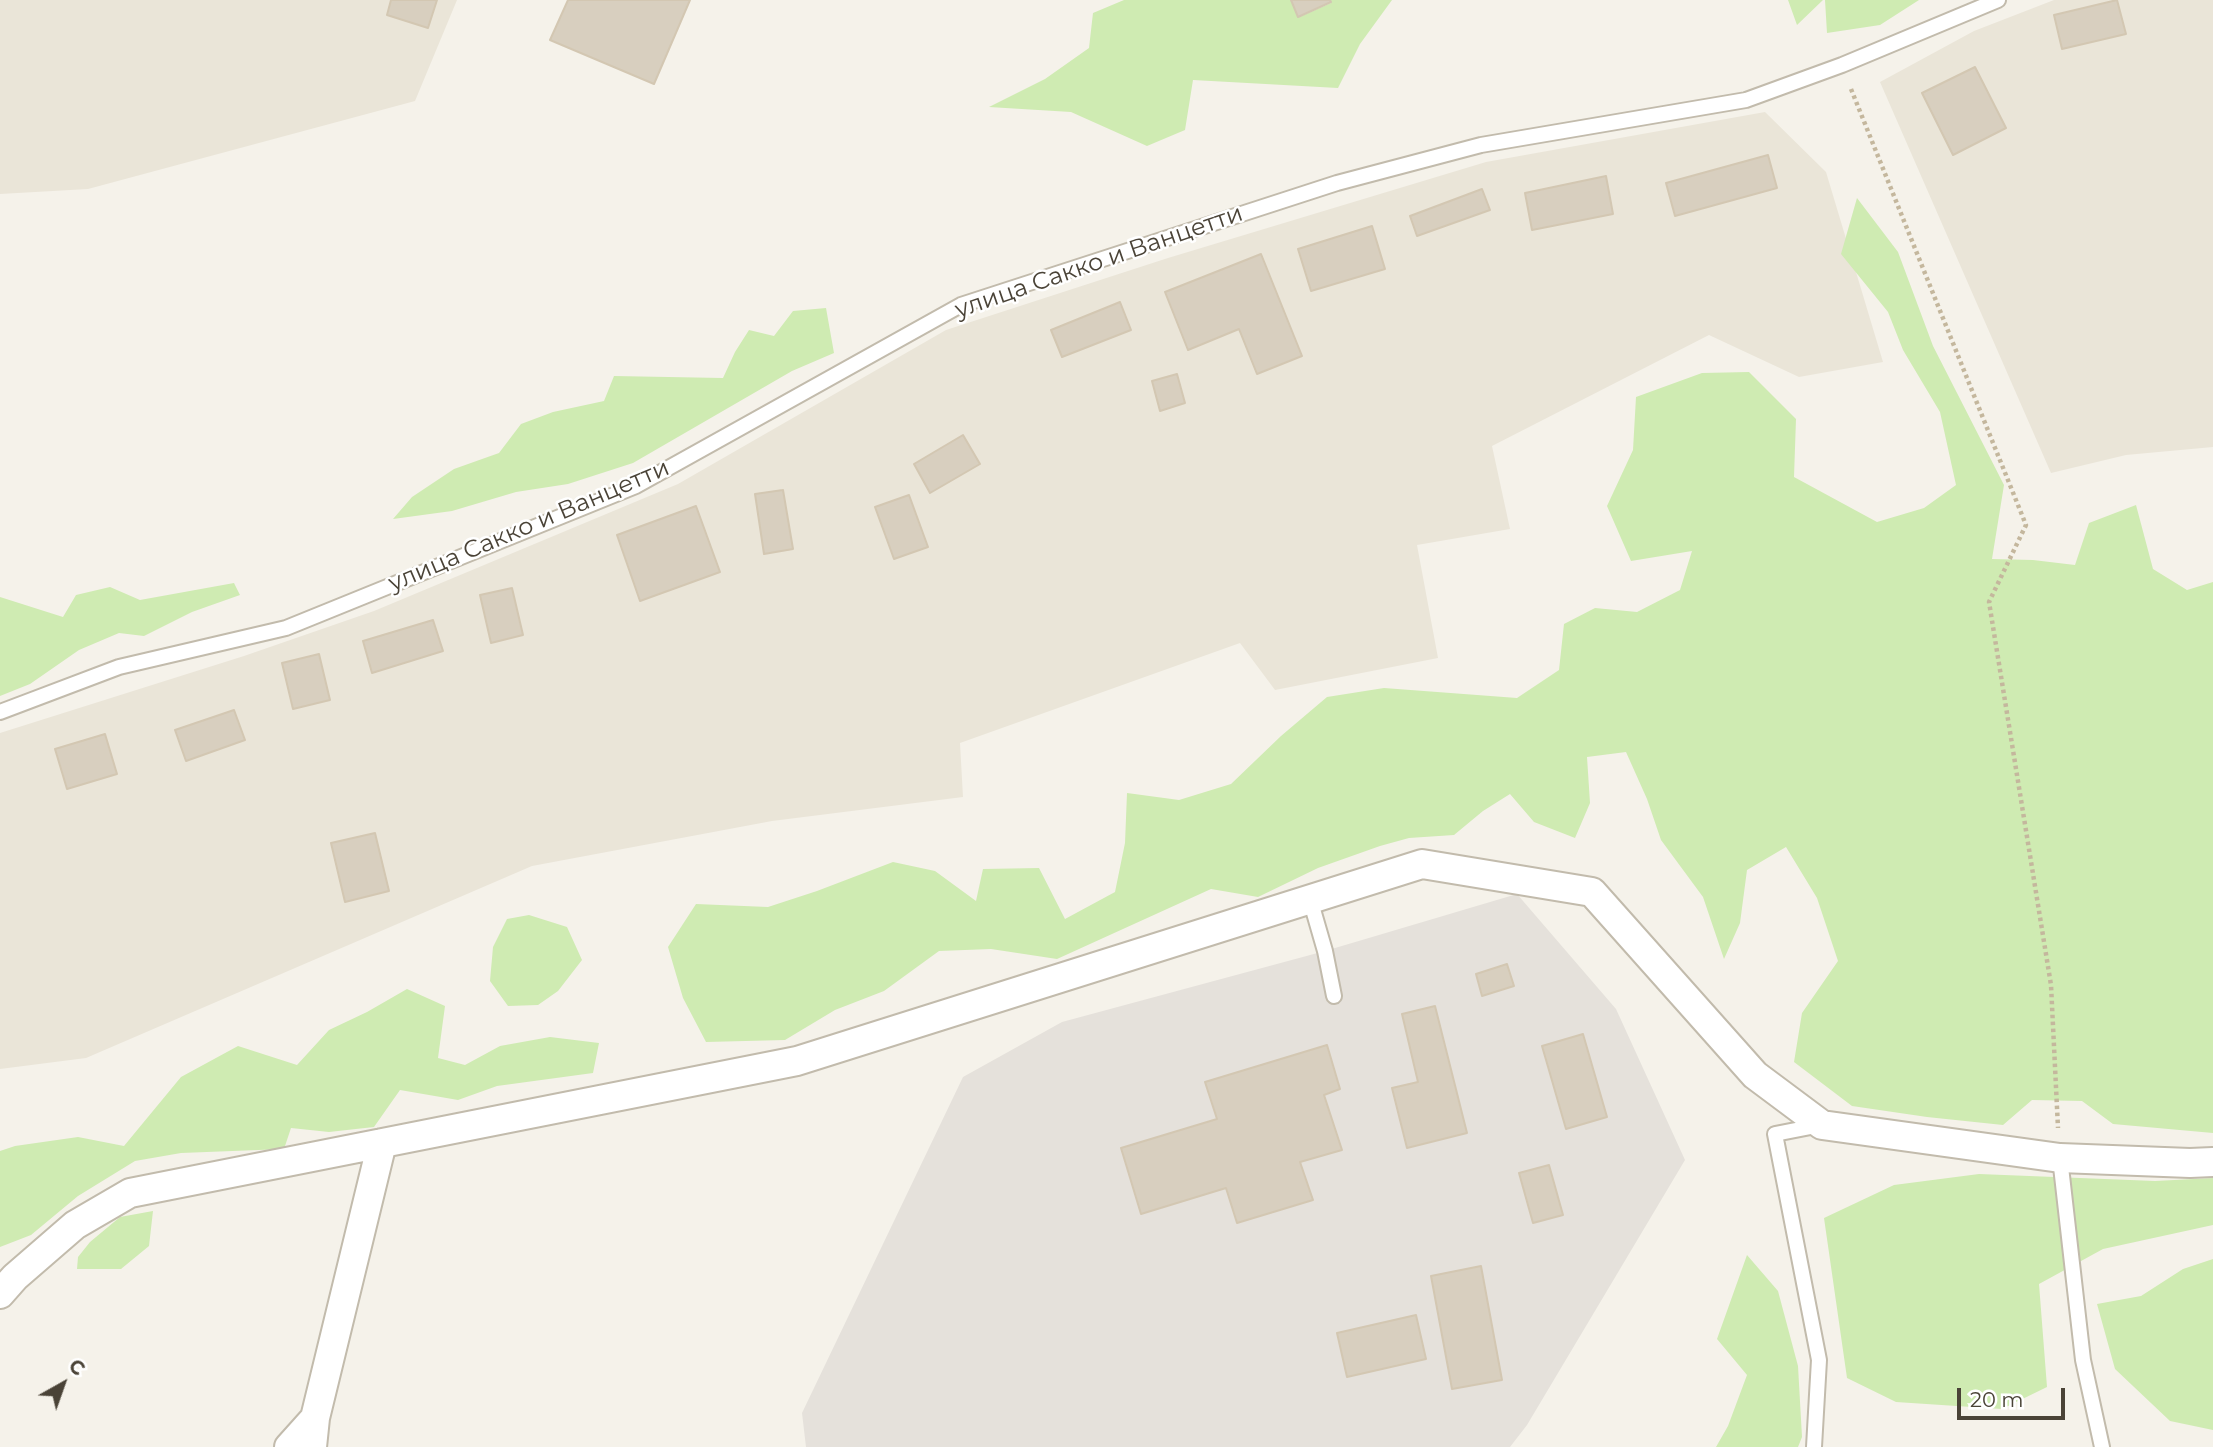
<!DOCTYPE html>
<meta charset="utf-8">
<style>
body{margin:0}
#map{position:relative;width:2213px;height:1447px;overflow:hidden;background:#f5f2ea;font-family:Montserrat,sans-serif}
canvas{display:block}
.north{position:absolute;left:28px;top:1349px;width:70px;height:70px;-webkit-text-stroke:5px #fff;paint-order:stroke;rotate:40deg;font-size:19px;font-weight:700;line-height:28px;text-align:center;color:#4a4337}
.north::after{content:'';display:block;margin:auto;width:24px;height:32px;background:#4a4337;clip-path:polygon(50% 0,100% 100%,50% 72%,0 100%)}
.scale{position:absolute;left:1957px;top:1388px;width:108px;height:32px;box-sizing:border-box;border:4px solid #4a4337;border-top:0;padding-left:9px;font-size:21px;line-height:24px;white-space:nowrap;color:#4a4337;-webkit-text-stroke:5px #fff;paint-order:stroke}
</style>
<div id="map">
<canvas width="2213" height="1447"></canvas>
<div class="north">С</div>
<div class="scale">20 m</div>
</div>
<script>
const ctx = document.querySelector('canvas').getContext('2d');
ctx.lineJoin = 'round';
function paint(path, color) {
  ctx.fillStyle = color;
  ctx.fill(path, 'evenodd');
}
function poly(rows) {
  const path = new Path2D();
  for (const r of rows) {
    path.moveTo(r[0], r[1]);
    for (let i = 2; i < r.length; i += 2) path.lineTo(r[i], r[i + 1]);
  }
  return path;
}
function stroke(path, color, width, dash) {
  ctx.strokeStyle = color;
  ctx.lineWidth = width;
  ctx.lineCap = dash ? 'butt' : 'round';
  ctx.setLineDash(dash || []);
  ctx.stroke(path);
}
function label(font, color, halo, rows, align = 'center') {
  ctx.font = font + ' Montserrat,sans-serif';
  ctx.lineWidth = 5;
  ctx.setLineDash([]);
  ctx.textBaseline = 'middle';
  ctx.strokeStyle = halo;
  ctx.fillStyle = color;
  for (const [text, x, y, turn = 0] of rows) {
    ctx.save();
    ctx.translate(x, y);
    ctx.rotate((+turn || 0) * Math.PI / 180);
    ctx.textAlign = isNaN(turn) ? turn : align;
    if (halo) ctx.strokeText(text, 0, 0);
    ctx.fillText(text, 0, 0);
    ctx.restore();
  }
}
const residential = poly([
 [0,0,457,0,415,101,88,189,0,194],
 [2054,0,2213,0,2213,447,2126,455,2051,473,1880,82,1974,31],
 [1765,112,1826,172,1883,362,1799,377,1709,335,1492,446,1510,529,1417,545,1438,658,1275,690,1240,643,960,743,963,797,772,821,532,866,86,1058,0,1069,0,733,244,656,374,611,678,484,946,330,1168,258,1486,162]
]);
const industrial = poly([
 [1517,894,1616,1009,1685,1160,1527,1425,1510,1447,806,1447,802,1413,963,1077,1062,1022,1325,951]
]);
const green = poly([
 [1124,0,1291,0,1299,17,1331,3,1330,0,1392,0,1360,44,1338,88,1193,80,1185,130,1147,146,1071,112,989,107,1045,79,1089,48,1093,13],
 [1788,0,1823,0,1797,25],
 [1825,0,1919,0,1880,25,1827,33],
 [1857,198,1898,252,1933,346,2004,485,1992,559,2033,560,2075,565,2089,523,2136,505,2153,569,2187,590,2213,582,2213,1133,2113,1124,2082,1101,2032,1100,2003,1125,1927,1117,1852,1106,1794,1062,1802,1013,1838,961,1817,898,1786,847,1747,870,1740,923,1724,959,1703,897,1661,840,1647,799,1626,752,1587,757,1590,803,1575,838,1534,822,1510,794,1483,811,1454,835,1409,838,1380,846,1318,868,1258,897,1211,889,1057,959,991,949,939,951,884,991,835,1010,785,1040,706,1042,683,998,668,947,696,904,768,907,817,891,893,862,935,871,976,901,983,869,1039,868,1065,919,1115,892,1125,843,1127,793,1179,800,1231,784,1281,736,1327,697,1384,688,1517,698,1559,670,1564,624,1595,608,1637,612,1680,590,1692,551,1631,561,1607,506,1633,450,1636,397,1702,373,1749,372,1796,419,1794,477,1877,522,1924,508,1956,485,1940,412,1903,350,1888,312,1841,254],
 [826,308,834,353,792,371,633,463,568,484,516,492,452,511,393,519,412,497,454,469,499,453,521,424,553,412,604,401,614,376,723,378,735,352,749,330,774,336,793,311],
 [234,583,240,595,192,612,144,636,119,633,79,650,30,684,0,696,0,597,63,617,76,595,110,587,140,600],
 [529,915,567,927,582,960,558,991,538,1005,508,1006,490,981,493,947,507,919],
 [407,989,445,1006,438,1058,465,1065,500,1046,550,1037,599,1043,593,1073,497,1086,458,1100,400,1090,374,1127,329,1132,291,1128,284,1149,181,1153,135,1161,78,1196,31,1235,0,1247,0,1151,15,1146,78,1137,124,1146,181,1077,238,1046,297,1065,329,1030,367,1012],
 [1979,1174,2155,1181,2213,1178,2213,1225,2103,1249,2039,1284,2047,1387,2002,1409,1896,1402,1847,1378,1824,1218,1894,1185],
 [153,1211,149,1246,121,1269,77,1269,78,1257,90,1242,120,1217],
 [1747,1255,1778,1291,1798,1366,1802,1437,1798,1447,1716,1447,1728,1426,1747,1375,1717,1339],
 [2213,1259,2213,1430,2170,1421,2115,1369,2097,1304,2141,1296,2183,1269]
]);
const building = poly([
 [391,0,437,0,428,28,387,15,391,0],
 [568,0,690,0,654,84,550,40,568,0],
 [1291,0,1330,0,1331,2,1298,17,1291,0],
 [2117,0,2126,34,2062,49,2054,15,2117,0],
 [1975,67,2006,128,1953,155,1922,93,1975,67],
 [1768,155,1777,188,1675,216,1666,183,1768,155],
 [1606,176,1613,214,1532,230,1525,193,1606,176],
 [1482,189,1490,210,1417,236,1410,216,1482,189],
 [1372,226,1385,269,1311,291,1298,249,1372,226],
 [1261,254,1302,356,1257,374,1239,329,1188,350,1165,292,1261,254],
 [1120,302,1131,330,1062,357,1051,330,1120,302],
 [1177,374,1185,403,1160,411,1152,381,1177,374],
 [963,435,980,464,930,493,914,464,963,435],
 [783,490,793,549,764,554,755,494,783,490],
 [909,495,928,547,894,559,875,507,909,495],
 [696,506,720,572,640,601,617,535,696,506],
 [512,588,523,635,491,643,480,595,512,588],
 [433,620,443,651,372,673,363,641,433,620],
 [319,654,330,700,293,709,282,663,319,654],
 [234,710,245,740,186,761,175,730,234,710],
 [105,734,117,774,67,789,55,749,105,734],
 [375,833,389,891,345,902,331,843,375,833],
 [1507,964,1514,986,1482,996,1476,974,1507,964],
 [1435,1006,1467,1133,1407,1148,1392,1088,1418,1082,1402,1014,1435,1006],
 [1583,1034,1607,1117,1566,1129,1542,1046,1583,1034],
 [1327,1045,1340,1089,1324,1095,1342,1150,1300,1162,1313,1200,1237,1223,1226,1188,1141,1214,1121,1148,1217,1119,1205,1082,1327,1045],
 [1549,1165,1563,1215,1533,1223,1519,1173,1549,1165],
 [1481,1266,1502,1380,1452,1389,1431,1276,1481,1266],
 [1416,1315,1426,1359,1347,1377,1337,1333,1416,1315]
]);
const path = poly([
 [1851,89,2026,525,1989,602,2051,985,2058,1128]
]);
const lane = poly([
 [0,712,119,667,286,628,636,486,961,305,1337,183,1481,145,1746,100,1842,65,1998,0],
 [1310,899,1325,951,1334,996],
 [2060,1158,2083,1360,2102,1447],
 [1814,1447,1819,1360,1775,1134,1821,1125]
]);
const street = poly([
 [0,1294,15,1277,75,1225,130,1193,797,1061,1422,864,1592,892,1755,1075,1822,1125,2060,1158,2190,1163,2213,1162],
 [289,1447,315,1418],
 [312,1447,315,1418,382,1143]
]);
const streetNames = [
 ["улица Сакко и Ванцетти",1099,262,-19],
 ["улица Сакко и Ванцетти",529,526,-23]
];
paint(residential, '#eae5d8');
paint(industrial, '#e5e1db');
paint(green, '#cfebb2');
paint(building, '#d8cfbf');
stroke(building, '#d3c7b2', 2);
stroke(lane, '#c2bbac', 18);
stroke(street, '#c2bbac', 32);
stroke(path, '#c4b79d', 4.5, [3.5, 3.5]);
stroke(lane, '#fff', 14);
stroke(street, '#fff', 28);
label('24px', '#4a4337', '#fff', streetNames);
</script>
